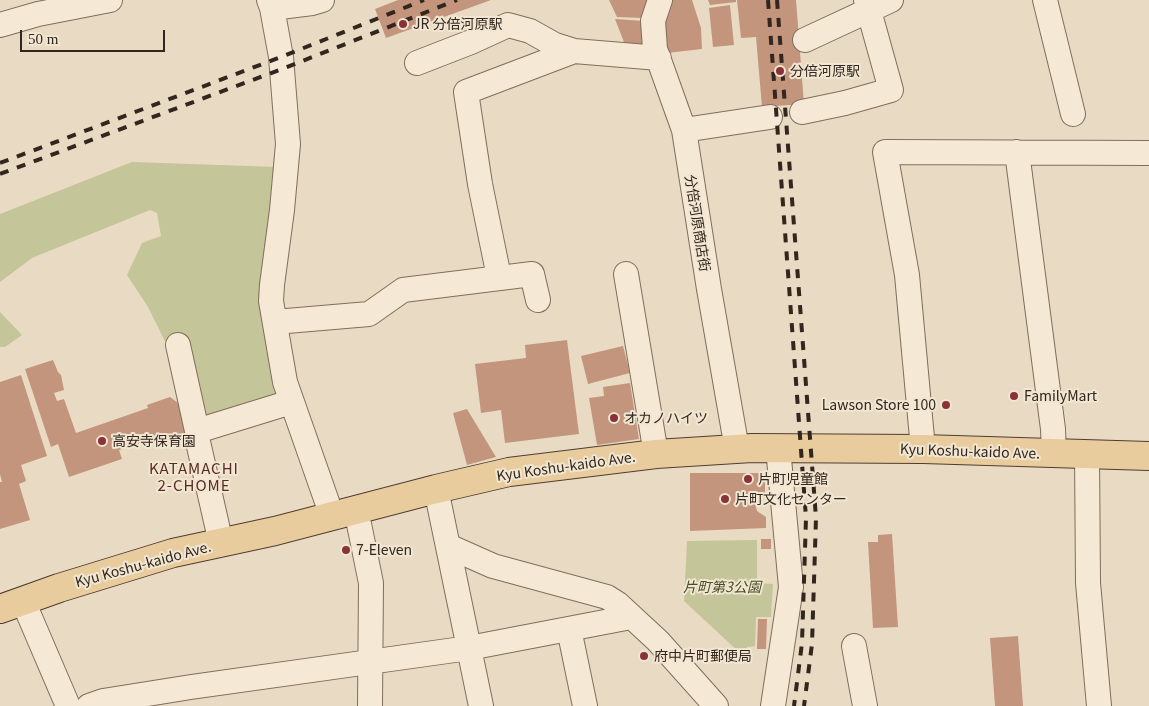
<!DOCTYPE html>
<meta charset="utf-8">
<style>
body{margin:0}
#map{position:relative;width:1149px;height:706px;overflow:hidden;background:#e9dbc3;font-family:Georgia,serif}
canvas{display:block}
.scale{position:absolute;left:20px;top:30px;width:145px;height:22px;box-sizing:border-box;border:2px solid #32261e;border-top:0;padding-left:6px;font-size:15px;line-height:18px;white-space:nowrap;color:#32261e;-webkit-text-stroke:4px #f1e6d1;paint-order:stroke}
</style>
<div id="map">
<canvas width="1149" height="706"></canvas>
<div class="scale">50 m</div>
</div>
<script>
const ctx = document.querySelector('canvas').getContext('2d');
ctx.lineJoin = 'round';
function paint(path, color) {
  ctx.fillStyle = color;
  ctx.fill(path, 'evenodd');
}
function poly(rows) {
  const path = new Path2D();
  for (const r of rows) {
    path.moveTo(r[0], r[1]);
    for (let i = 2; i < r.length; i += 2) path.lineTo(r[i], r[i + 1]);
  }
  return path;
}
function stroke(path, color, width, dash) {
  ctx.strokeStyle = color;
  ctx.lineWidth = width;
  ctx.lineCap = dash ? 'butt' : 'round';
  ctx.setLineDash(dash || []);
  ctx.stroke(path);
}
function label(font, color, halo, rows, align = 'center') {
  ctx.font = font + ' Georgia,"Noto Sans JP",serif';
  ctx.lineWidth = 4;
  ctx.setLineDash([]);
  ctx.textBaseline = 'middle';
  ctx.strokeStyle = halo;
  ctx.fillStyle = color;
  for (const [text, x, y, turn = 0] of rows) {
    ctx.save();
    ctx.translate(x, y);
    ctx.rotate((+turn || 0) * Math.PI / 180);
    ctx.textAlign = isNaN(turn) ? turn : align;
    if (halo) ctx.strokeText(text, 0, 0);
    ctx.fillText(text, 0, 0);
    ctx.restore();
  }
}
const green = poly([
 [132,162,278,167,282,398,203,418,148,307,127,275,142,243,161,236,157,213,150,210,32,258,0,282,0,214],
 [0,312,22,335,5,347,0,347],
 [757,540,757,583,773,584,771,617,756,617,755,646,747,647,747,654,741,654,684,601,687,541]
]);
const building = poly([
 [398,0,491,0,386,38,375,9],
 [609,0,648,0,643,18,617,17],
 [670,0,692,0,701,28,702,49,667,53,662,31],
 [708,0,736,0,736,2,710,5],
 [737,0,796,0,804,104,762,107,756,37,741,38],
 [730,5,734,45,713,47,709,8],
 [615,19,644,21,646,47,627,50],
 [567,340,579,434,505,443,501,410,481,413,475,364,526,358,525,345],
 [623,346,630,373,588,384,581,356],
 [53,360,58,372,61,375,64,390,54,393,57,401,64,399,76,433,148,408,147,405,170,397,182,406,187,422,184,435,159,443,157,438,119,450,122,459,69,477,58,444,51,447,25,369],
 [21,375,47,456,21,465,26,481,19,484,30,520,0,529,0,482,2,482,0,474,0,382],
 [630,383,639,439,597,445,589,398,604,396,603,387],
 [467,409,496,457,467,465,453,413],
 [690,473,765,473,765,494,755,503,757,511,766,517,766,528,690,531],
 [892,534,898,627,873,628,868,542,878,542,878,535],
 [761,539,771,539,771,549,761,549],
 [758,619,767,619,766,649,757,649],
 [1018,636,1023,706,995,706,990,638]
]);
const minor = poly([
 [269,0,272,8,281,57,288,144,282,210,272,285,271,301,285,382,332,516],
 [660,0,653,21,655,49,684,130,709,289,737,449],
 [1045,0,1073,114],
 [272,8,312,3,322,0],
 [0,25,38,14,110,0],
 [805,40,891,0],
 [417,63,471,42,508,25,530,31,555,45,574,51],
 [802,112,845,103,891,90,866,0],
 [684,130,770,117],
 [1017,152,1053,429,1054,454],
 [626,274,656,454],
 [499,277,480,184,466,92,574,51,659,58],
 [275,322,369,314,403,290,532,274,538,300],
 [178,345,197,431],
 [923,449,907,275,885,152,1149,153],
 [1087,454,1088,583,1099,706],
 [436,489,481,706],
 [359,524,371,583,370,706],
 [221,543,198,442,197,431,291,402],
 [448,546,493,566,607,597,618,604,658,641,716,706],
 [23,601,68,706],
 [569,629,585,706],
 [854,646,865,706],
 [89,706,103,701,191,687,469,648,631,617],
 [773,706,791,587,778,448]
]);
const major = poly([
 [0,609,59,588,173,553,275,531,436,489,509,472,656,454,752,448,923,449,1149,456]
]);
const rail = poly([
 [768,0,806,518,802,643,794,706],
 [777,0,816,518,812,644,804,706],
 [0,163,281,57,424,0],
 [0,174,282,69,457,0]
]);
const markers = [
 [403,24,5,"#8a3239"],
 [780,71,5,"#8a3239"],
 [1014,396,5,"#8a3239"],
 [946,405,5,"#8a3239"],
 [614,418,5,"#8a3239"],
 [102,441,5,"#8a3239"],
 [748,479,5,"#8a3239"],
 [725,499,5,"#8a3239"],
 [346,550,5,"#8a3239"],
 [644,656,5,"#8a3239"]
];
const poiNames = [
 ["JR 分倍河原駅",413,24],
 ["分倍河原駅",790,71],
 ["FamilyMart",1024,396],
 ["Lawson Store 100",936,405,"right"],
 ["オカノハイツ",624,418],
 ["高安寺保育園",112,441],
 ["片町児童館",758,479],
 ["片町文化センター",735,499],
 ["7-Eleven",356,550],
 ["府中片町郵便局",654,656]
];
const streetNames = [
 ["分倍河原商店街",698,223,81],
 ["Kyu Koshu-kaido Ave.",970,451,2],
 ["Kyu Koshu-kaido Ave.",566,466,-8],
 ["Kyu Koshu-kaido Ave.",143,564,-15]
];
const parkNames = [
 ["片町第3公園",722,587]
];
const neighbourhoodNames = [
 ["KATAMACHI",194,468],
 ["2-CHOME",194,485]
];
paint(green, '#c4c598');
paint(building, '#c3957c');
stroke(minor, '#816d5c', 26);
stroke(major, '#4f3c30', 30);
stroke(minor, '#f5e9d5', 24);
stroke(major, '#e9cc9e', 28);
stroke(rail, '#32261e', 4, [9, 9]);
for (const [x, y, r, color] of markers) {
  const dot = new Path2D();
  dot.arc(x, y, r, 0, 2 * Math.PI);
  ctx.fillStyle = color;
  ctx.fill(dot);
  stroke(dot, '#f1e6d1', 2);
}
label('14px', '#32261e', '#f1e6d1', poiNames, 'left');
label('14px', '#32261e', '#f1e6d1', streetNames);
label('italic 14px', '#464d27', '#f1e6d1', parkNames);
ctx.letterSpacing = '1px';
label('15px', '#5a2a22', '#f1e6d1', neighbourhoodNames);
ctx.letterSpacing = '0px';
</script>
